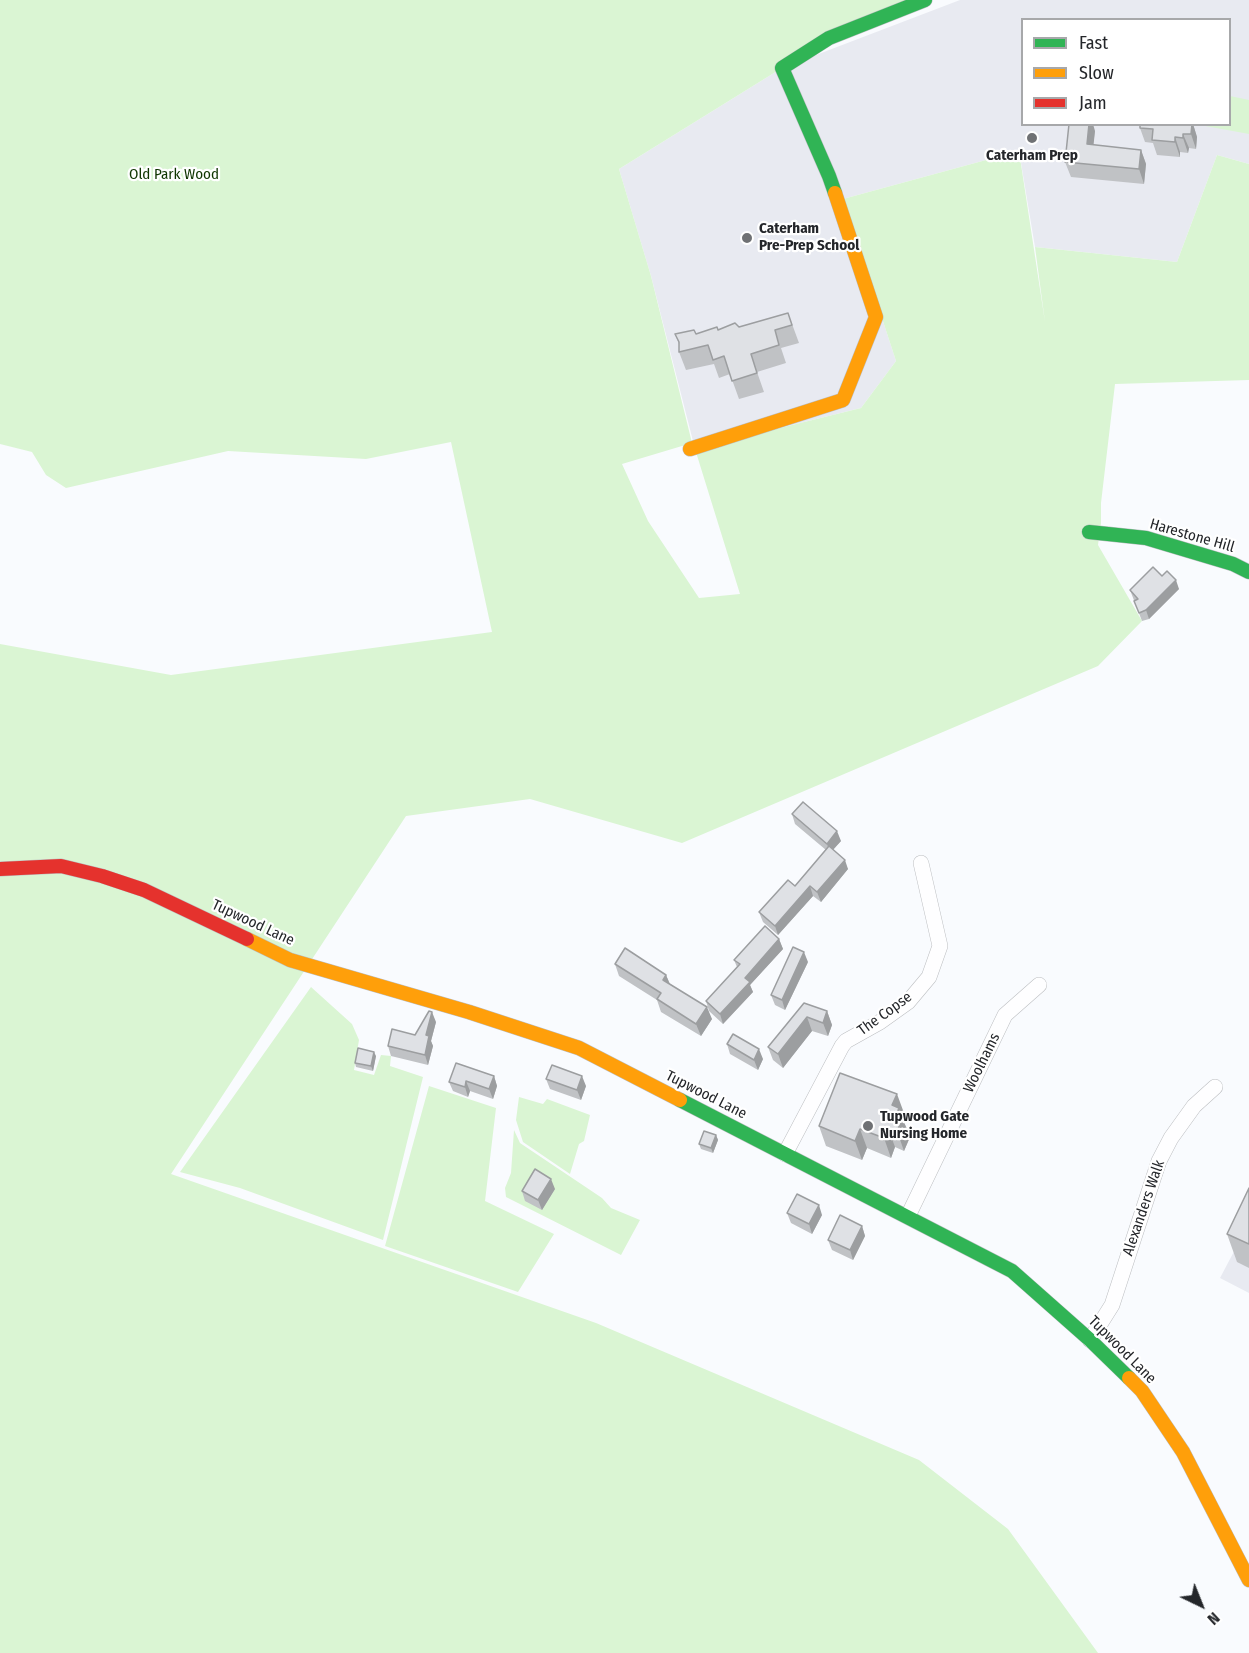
<!DOCTYPE html>
<style>
body{margin:0}
#map{position:relative;width:1249px;height:1653px;overflow:hidden;background:#f9fbfe;font-family:"Fira Sans Condensed",sans-serif}
canvas{display:block}
.legend{position:absolute;left:1021px;top:18px;width:210px;height:108px;box-sizing:border-box;background:#fff;border:2px solid #a7a8aa;margin:0;padding:8px 10px;list-style:none;font-size:18px;color:#24262a}
.legend li{display:flex;align-items:center;gap:12px;height:30px}
.legend b{width:30px;border:2px solid #a7a8aa}
.north{position:absolute;left:1171px;top:1575px;width:60px;height:60px;-webkit-text-stroke:4px #fff;paint-order:stroke;rotate:137deg;font-size:16px;font-weight:700;line-height:24px;text-align:center;color:#24262a}
.north::after{content:'';display:block;margin:auto;width:21px;height:27px;background:#24262a;clip-path:polygon(50% 0,100% 100%,50% 72%,0 100%)}
</style>
<div id="map">
<canvas width="1249" height="1653"></canvas>
<ul class="legend">
<li><b style="height:8px;background:#30b455"></b>Fast</li>
<li><b style="height:8px;background:#ff9f0a"></b>Slow</li>
<li><b style="height:8px;background:#e5322d"></b>Jam</li>
</ul>
<div class="north">N</div>
</div>
<script>
const ctx = document.querySelector('canvas').getContext('2d');
ctx.lineJoin = 'round';
function paint(path, color) {
  ctx.fillStyle = color;
  ctx.fill(path, 'evenodd');
}
function poly(rows) {
  const path = new Path2D();
  for (const r of rows) {
    path.moveTo(r[0], r[1]);
    for (let i = 2; i < r.length; i += 2) path.lineTo(r[i], r[i + 1]);
  }
  return path;
}
function stroke(path, color, width, dash) {
  ctx.strokeStyle = color;
  ctx.lineWidth = width;
  ctx.lineCap = dash ? 'butt' : 'round';
  ctx.setLineDash(dash || []);
  ctx.stroke(path);
}
function label(font, color, halo, rows, align = 'center') {
  ctx.font = font + ' "Fira Sans Condensed",sans-serif';
  ctx.lineWidth = 4.5;
  ctx.setLineDash([]);
  ctx.textBaseline = 'middle';
  ctx.strokeStyle = halo;
  ctx.fillStyle = color;
  for (const [text, x, y, turn = 0] of rows) {
    ctx.save();
    ctx.translate(x, y);
    ctx.rotate((+turn || 0) * Math.PI / 180);
    ctx.textAlign = isNaN(turn) ? turn : align;
    if (halo) ctx.strokeText(text, 0, 0);
    ctx.fillText(text, 0, 0);
    ctx.restore();
  }
}
const built = poly([
 [960,0,1249,0,1249,164,1217,155,1177,262,1035,247,1019,151,843,199,896,361,861,408,695,449,651,276,619,169,782,68],
 [1022,20,1230,20,1230,124,1022,124],
 [1249,1223,1249,1293,1220,1278]
]);
const green = poly([
 [0,0,919,0,782,68,619,169,651,276,692,443,622,464,648,521,699,598,740,594,695,449,861,408,896,361,843,199,1019,151,1045,322,1035,247,1177,262,1217,155,1249,164,1249,380,1115,384,1101,503,1101,523,1098,545,1142,621,1098,666,682,843,530,799,406,816,171,1174,596,1323,919,1460,1008,1529,1098,1653,0,1653,0,644,171,675,492,632,451,442,366,459,228,451,66,488,46,475,32,452,0,444],
 [1230,96,1249,100,1249,134,1200,125,1230,124],
 [311,987,352,1024,359,1040,354,1070,374,1075,381,1055,391,1056,390,1066,423,1077,383,1240,240,1188,180,1172],
 [429,1086,496,1108,485,1201,554,1234,518,1292,385,1246],
 [519,1097,543,1104,547,1099,590,1115,584,1141,579,1144,570,1174,523,1142,516,1120],
 [514,1130,520,1143,602,1198,611,1208,640,1220,621,1255,506,1197,505,1188,511,1173]
]);
const street = poly([
 [785,1154,842,1046,846,1041,880,1022,908,1002,929,977,940,946,921,863],
 [908,1216,1005,1015,1039,985],
 [1090,1340,1112,1305,1159,1161,1171,1138,1194,1106,1215,1087]
]);
const fast = poly([
 [835,193,829,176,782,68,829,38,925,0],
 [1089,532,1146,538,1233,564,1249,572],
 [680,1100,1012,1271,1090,1340,1129,1378]
]);
const slow = poly([
 [690,449,843,400,876,317,835,193],
 [247,939,290,960,469,1012,579,1048,680,1100],
 [1129,1378,1142,1391,1183,1452,1249,1580]
]);
const jam = poly([
 [0,869,61,866,102,876,144,890,247,939]
]);
const wall = poly([
 [1137,124,1193,124,1197,137,1196,149,1189,148,1188,153,1180,152,1180,157,1157,155,1153,143,1145,142,1140,128,1140,125],
 [1095,131,1093,145,1141,150,1146,164,1144,184,1071,177,1065,162],
 [788,313,799,343,781,348,786,363,757,372,764,392,739,399,730,374,719,378,714,364,686,370,679,352,679,344,675,334,696,334,739,327],
 [1162,576,1179,589,1149,619,1142,621,1130,590],
 [792,814,841,841,833,850,848,869,821,902,813,896,778,935,763,922,759,912,795,886,826,850,795,824],
 [779,939,783,949,750,985,753,992,723,1024,709,1011,706,1001,737,967,734,960],
 [808,962,785,1010,775,1005,771,995],
 [615,964,666,975,670,984,712,1019,701,1036,661,1012,657,1000,619,976],
 [804,1003,827,1011,832,1025,828,1036,812,1031,783,1068,773,1060,768,1047],
 [436,1022,431,1041,433,1046,428,1065,391,1056,388,1046,415,1035],
 [727,1044,763,1059,758,1070,730,1054],
 [376,1056,373,1071,356,1067,355,1063],
 [494,1076,497,1086,493,1099,470,1091,468,1097,453,1091,449,1082],
 [546,1079,586,1086,581,1100,550,1089],
 [904,1113,902,1117,910,1137,904,1151,895,1147,891,1158,867,1148,862,1160,826,1146,819,1126],
 [716,1135,718,1140,713,1153,701,1149,699,1144],
 [1249,1188,1249,1268,1237,1262,1227,1234],
 [555,1189,542,1210,525,1201,522,1191],
 [787,1213,822,1215,812,1234,791,1223],
 [862,1226,865,1236,853,1260,832,1250,828,1240]
]);
const shadedWall = poly([
 [1089,124,1093,124,1095,131,1092,159,1087,144],
 [1192,124,1193,124,1197,137,1196,149,1191,134],
 [1183,134,1189,148,1188,153,1183,138],
 [1175,137,1180,152,1180,157,1175,142],
 [1141,150,1146,164,1144,184,1139,169],
 [1176,580,1179,589,1149,619,1146,610],
 [837,831,841,841,830,853,827,844],
 [845,860,848,869,821,902,817,892],
 [810,886,813,896,778,935,775,926],
 [779,939,783,949,750,985,753,992,723,1024,720,1014,745,978],
 [804,952,808,962,785,1010,782,1000],
 [666,975,671,987,663,980],
 [707,1007,712,1019,701,1036,696,1024],
 [827,1011,832,1025,828,1036,823,1023],
 [432,1012,436,1022,431,1041,433,1046,428,1065,425,1055,426,1035],
 [807,1017,812,1031,783,1068,778,1054],
 [759,1049,763,1059,758,1070,754,1060],
 [374,1052,376,1056,373,1071,371,1066],
 [494,1076,497,1086,493,1099,489,1089],
 [582,1076,586,1086,581,1100,577,1090],
 [466,1081,470,1091,468,1097,465,1087],
 [897,1094,904,1113,902,1117,910,1137,904,1151,897,1131,892,1105],
 [888,1128,895,1147,891,1158,884,1138],
 [860,1129,867,1148,862,1160,855,1141],
 [716,1135,718,1140,713,1153,711,1148],
 [551,1179,555,1189,542,1210,538,1200],
 [819,1205,822,1215,812,1234,809,1224],
 [862,1226,865,1236,853,1260,850,1250]
]);
const building = poly([
 [1069,124,1089,124,1087,144,1141,150,1139,169,1065,162,1069,124],
 [1140,124,1192,124,1191,134,1183,134,1183,138,1175,137,1175,142,1152,140,1153,129,1140,128,1140,124],
 [788,313,792,325,775,330,779,345,751,354,757,373,732,381,724,356,713,360,708,345,679,352,679,342,675,334,694,330,696,334,717,327,718,330,735,323,739,327,788,313],
 [1153,567,1162,576,1167,571,1176,580,1146,610,1139,613,1134,601,1138,599,1130,590,1153,567],
 [803,802,837,831,827,844,792,814,803,802],
 [829,846,845,860,817,892,810,886,775,926,759,912,788,880,795,886,829,846],
 [765,926,779,939,745,978,750,982,720,1014,706,1001,740,964,734,960,765,926],
 [793,947,804,952,782,1000,771,995,793,947],
 [625,948,666,975,663,980,707,1007,696,1024,657,999,661,993,615,964,625,948],
 [804,1003,827,1011,823,1023,807,1017,778,1054,768,1047,804,1003],
 [429,1011,432,1012,426,1035,429,1036,425,1055,388,1046,392,1029,415,1035,429,1011],
 [733,1034,759,1049,754,1060,727,1044,733,1034],
 [358,1048,374,1052,371,1066,355,1063,358,1048],
 [456,1063,494,1076,489,1089,466,1081,465,1087,449,1082,456,1063],
 [552,1065,582,1076,577,1090,546,1079,552,1065],
 [840,1073,897,1094,892,1105,899,1108,896,1115,903,1118,897,1131,888,1128,884,1138,860,1129,855,1141,819,1126,840,1073],
 [704,1131,716,1135,711,1148,699,1144,704,1131],
 [535,1169,551,1179,538,1200,522,1191,535,1169],
 [1249,1188,1249,1244,1227,1234,1249,1188],
 [797,1194,819,1205,809,1224,787,1213,797,1194],
 [840,1215,862,1226,850,1250,828,1240,840,1215]
]);
const markers = [
 [1032,138,6,"#6f7174"],
 [747,238,6,"#6f7174"],
 [868,1126,6,"#6f7174"]
];
const poiNames = [
 ["Caterham Prep",1032,156,"center"],
 ["Caterham",759,229],
 ["Pre-Prep School",759,246],
 ["Tupwood Gate",880,1117],
 ["Nursing Home",880,1134]
];
const parkNames = [
 ["Old Park Wood",174,175]
];
const streetNames = [
 ["Harestone Hill",1192,536,16],
 ["Tupwood Lane",253,923,25],
 ["The Copse",885,1014,-36],
 ["Woolhams",982,1063,-64],
 ["Tupwood Lane",706,1095,27],
 ["Alexanders Walk",1144,1208,-71],
 ["Tupwood Lane",1122,1350,45]
];
paint(built, '#e8eaf1');
paint(green, '#daf5d3');
stroke(street, '#bcbec1', 16);
stroke(fast, '#bcbec1', 15);
stroke(slow, '#bcbec1', 15);
stroke(jam, '#bcbec1', 15);
stroke(street, '#fefeff', 15);
stroke(fast, '#30b455', 14);
stroke(slow, '#ff9f0a', 14);
stroke(jam, '#e5322d', 14);
paint(wall, '#c0c2c5');
paint(shadedWall, '#9c9ea0');
paint(building, '#dfe1e5');
stroke(building, '#9c9ea0', 1.5);
for (const [x, y, r, color] of markers) {
  const dot = new Path2D();
  dot.arc(x, y, r, 0, 2 * Math.PI);
  ctx.fillStyle = color;
  ctx.fill(dot);
  stroke(dot, '#fff', 2);
}
label('bold 15px', '#24262a', '#fff', poiNames, 'left');
label('15px', '#0f3500', '#fff', parkNames);
label('15px', '#24262a', '#fff', streetNames);
</script>
